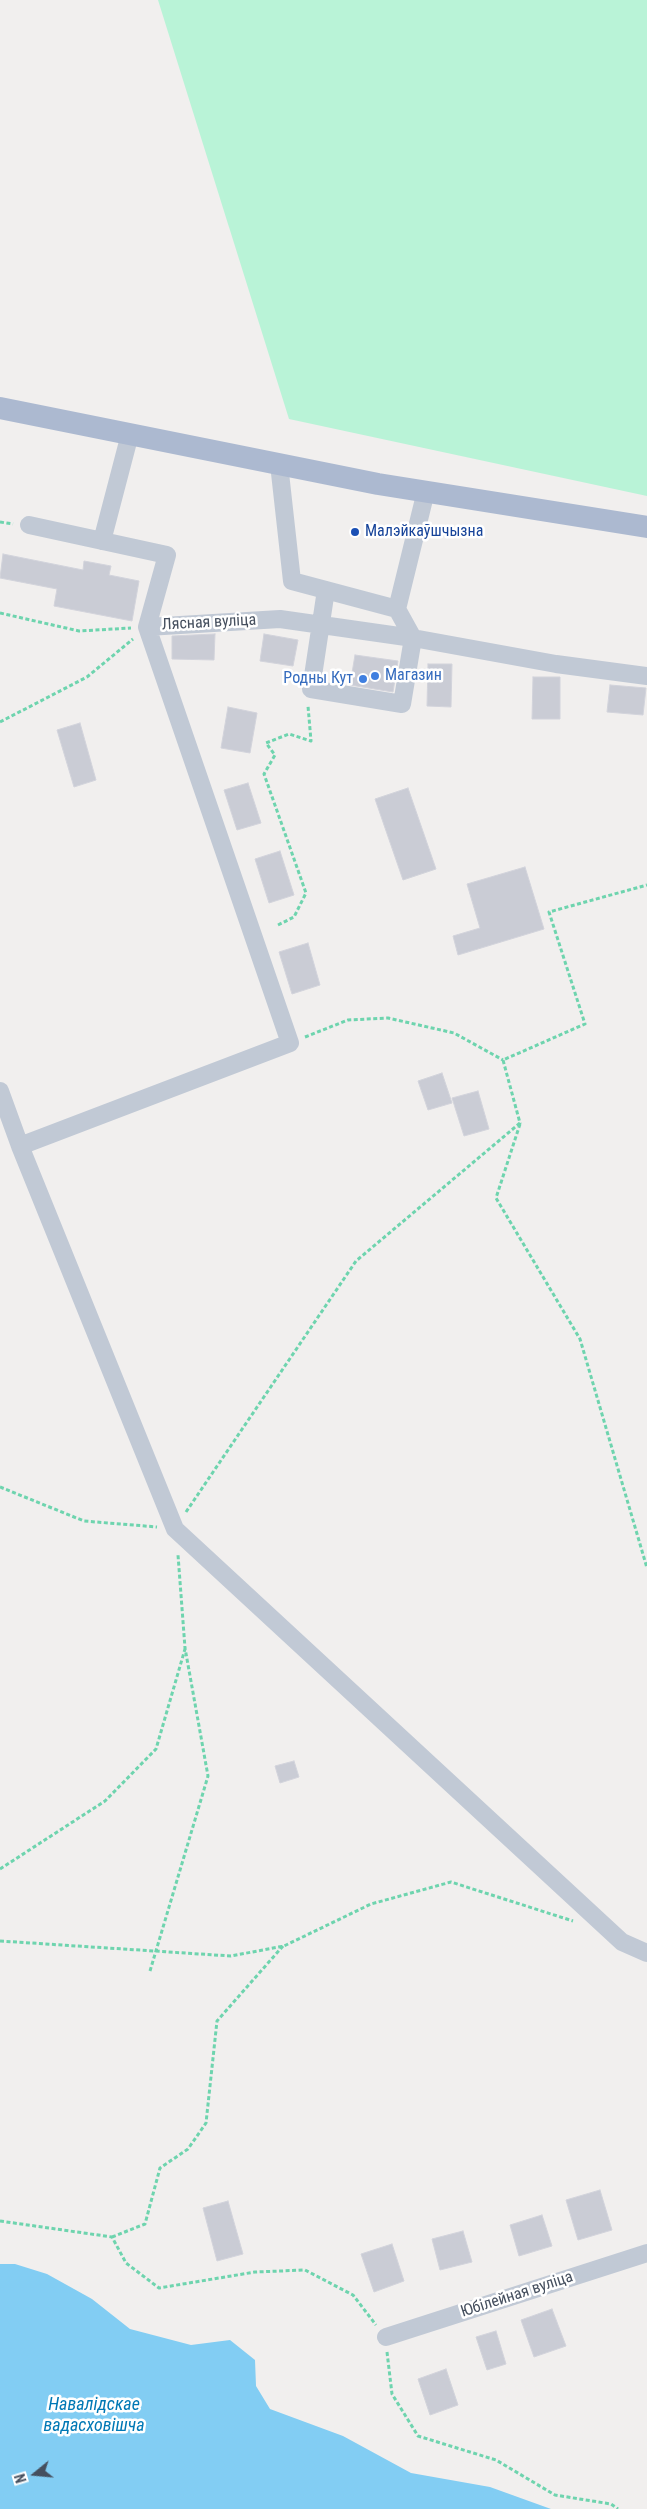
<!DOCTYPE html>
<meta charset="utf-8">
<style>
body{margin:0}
#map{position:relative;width:647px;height:2509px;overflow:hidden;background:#f1efee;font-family:"Roboto Condensed",sans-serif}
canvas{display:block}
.north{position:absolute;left:10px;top:2449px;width:50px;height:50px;-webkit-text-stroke:4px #fff;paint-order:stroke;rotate:253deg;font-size:14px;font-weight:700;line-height:20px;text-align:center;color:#454f5e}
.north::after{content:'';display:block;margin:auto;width:18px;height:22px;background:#454f5e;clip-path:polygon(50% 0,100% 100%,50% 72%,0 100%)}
</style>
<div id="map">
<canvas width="647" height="2509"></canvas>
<div class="north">N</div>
</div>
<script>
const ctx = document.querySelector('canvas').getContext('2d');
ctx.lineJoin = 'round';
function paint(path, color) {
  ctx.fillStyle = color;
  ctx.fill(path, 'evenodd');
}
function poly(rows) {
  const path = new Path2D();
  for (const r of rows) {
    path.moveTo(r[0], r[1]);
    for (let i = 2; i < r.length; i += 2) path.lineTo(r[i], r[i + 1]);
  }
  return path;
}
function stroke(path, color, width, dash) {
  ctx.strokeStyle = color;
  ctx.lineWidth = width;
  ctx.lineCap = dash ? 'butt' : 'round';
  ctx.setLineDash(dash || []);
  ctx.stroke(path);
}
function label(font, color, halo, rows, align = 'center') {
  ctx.font = font + ' "Roboto Condensed",sans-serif';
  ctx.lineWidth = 5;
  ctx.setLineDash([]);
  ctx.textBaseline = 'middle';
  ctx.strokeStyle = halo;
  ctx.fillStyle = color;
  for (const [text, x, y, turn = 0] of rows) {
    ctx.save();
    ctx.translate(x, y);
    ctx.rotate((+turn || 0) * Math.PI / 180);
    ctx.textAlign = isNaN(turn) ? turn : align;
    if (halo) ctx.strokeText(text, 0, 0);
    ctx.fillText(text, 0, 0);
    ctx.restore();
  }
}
const green = poly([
 [158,0,647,0,647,496,289,419]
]);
const water = poly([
 [0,2264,15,2264,47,2274,92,2299,130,2329,191,2345,230,2340,255,2360,256,2386,270,2409,343,2436,411,2473,490,2487,551,2509,0,2509]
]);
const building = poly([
 [3,554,83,570,84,561,111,566,109,575,139,581,132,621,54,606,57,589,0,578,3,554],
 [215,634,214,660,172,659,172,636,215,634],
 [264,634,298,640,293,666,260,661,264,634],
 [355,655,398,661,393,692,350,685,355,655],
 [428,664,452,664,451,707,427,706,428,664],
 [533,677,560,677,560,719,532,719,533,677],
 [610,685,646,688,643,715,607,712,610,685],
 [228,707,257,713,250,753,221,748,228,707],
 [80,723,96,780,74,787,57,730,80,723],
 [248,783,261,823,237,830,224,790,248,783],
 [408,788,436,869,403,880,375,799,408,788],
 [280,851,294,895,269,903,255,859,280,851],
 [525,867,544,929,458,955,453,936,480,928,467,884,525,867],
 [308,943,320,985,292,994,279,952,308,943],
 [442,1073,452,1103,428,1110,418,1081,442,1073],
 [478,1091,489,1129,464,1136,452,1098,478,1091],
 [294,1761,299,1777,280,1783,275,1766,294,1761],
 [600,2190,612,2230,578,2240,566,2200,600,2190],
 [228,2201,243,2254,217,2261,203,2208,228,2201],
 [542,2215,552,2246,519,2256,510,2225,542,2215],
 [463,2231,472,2262,440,2270,432,2239,463,2231],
 [392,2244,404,2281,374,2292,361,2254,392,2244],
 [552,2309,566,2346,534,2357,521,2320,552,2309],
 [496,2331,506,2364,487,2370,476,2337,496,2331],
 [446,2369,458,2405,430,2415,418,2379,446,2369]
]);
const path = poly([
 [0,522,13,524],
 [0,613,79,631,131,628],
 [0,722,87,677,133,639],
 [278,925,294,917,306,893,264,774,275,755,266,743,289,734,311,741,308,706],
 [305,1037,348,1020,388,1018,454,1033,503,1060],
 [520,1124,496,1198,580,1339,647,1568],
 [0,1487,84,1521,157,1527],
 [186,1512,356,1261,520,1123,503,1060,585,1024,549,912,647,885],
 [0,1869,105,1801,156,1749,185,1649],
 [0,1941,231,1956,284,1946,371,1904,451,1882,573,1921],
 [150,1971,208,1776,185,1648,178,1555],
 [0,2221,112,2237,126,2263,159,2288,255,2272,305,2270,353,2295,376,2325],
 [112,2237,145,2224,160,2168,188,2149,206,2123,217,2021,283,1946],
 [387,2352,392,2394,418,2436,496,2460,555,2495,611,2504,618,2509]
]);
const minor = poly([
 [279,464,292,581,397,609,426,491],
 [29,525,167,555,147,627],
 [102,541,130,434],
 [326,590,311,689,402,704,413,638,397,609],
 [0,1091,20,1146,175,1529,622,1942,647,1953],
 [20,1146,290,1043,147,627,280,619,413,638,556,664,647,676],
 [386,2337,647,2253]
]);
const major = poly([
 [0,408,378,484,647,527]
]);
const markers = [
 [355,532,5,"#1a4fb4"],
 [375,676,5,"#3f7fe0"],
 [363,679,5,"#3f7fe0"]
];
const transitNames = [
 ["Малэйкаўшчызна",365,532]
];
const streetNames = [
 ["Лясная вуліца",209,623,-3],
 ["Юбілейная вуліца",517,2295,-18]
];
const shopNames = [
 ["Магазин",385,676],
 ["Родны Кут",353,679,"right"]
];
const waterNames = [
 ["Навалідскае",94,2405],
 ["вадасховішча",94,2426]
];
paint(green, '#b9f3d7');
paint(water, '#82cdf3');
paint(building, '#caccd5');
stroke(building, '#d2d3db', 1);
stroke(path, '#6ed4ae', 3, [4, 2.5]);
stroke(minor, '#c1c9d5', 18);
stroke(major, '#acb9d0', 22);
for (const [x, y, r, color] of markers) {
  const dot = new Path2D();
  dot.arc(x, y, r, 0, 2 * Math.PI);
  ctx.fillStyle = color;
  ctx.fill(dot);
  stroke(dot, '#fff', 2);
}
label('16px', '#164399', '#fff', transitNames, 'left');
label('16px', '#454f5e', '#fff', streetNames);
label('16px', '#366cbe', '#fff', shopNames, 'left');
label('italic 18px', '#0078b5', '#fff', waterNames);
</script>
